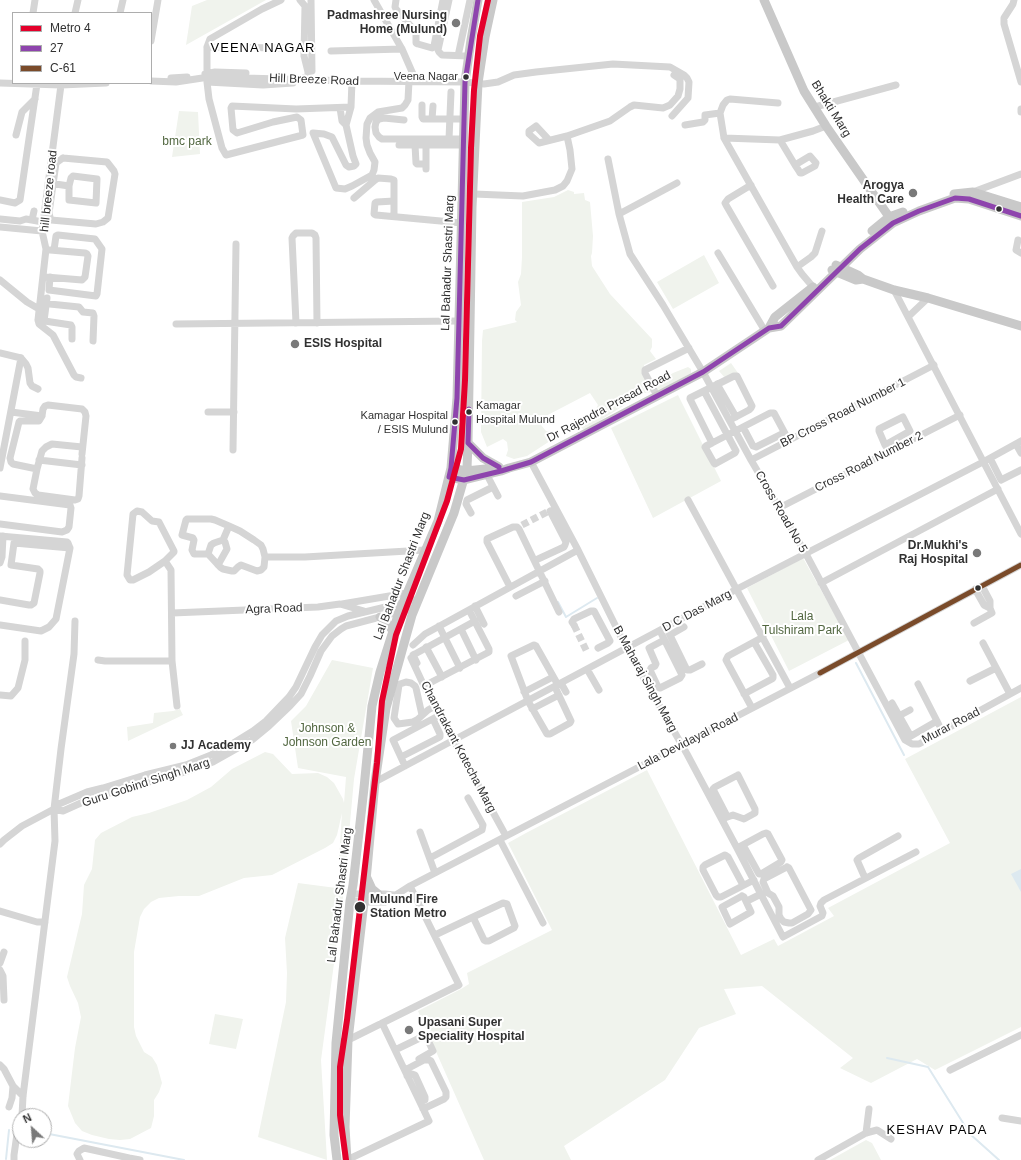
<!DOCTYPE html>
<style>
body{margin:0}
#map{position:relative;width:1021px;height:1160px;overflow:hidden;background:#fff;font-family:Helvetica,sans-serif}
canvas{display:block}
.legend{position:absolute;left:12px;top:12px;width:140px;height:72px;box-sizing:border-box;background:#fff;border:1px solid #adadad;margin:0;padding:5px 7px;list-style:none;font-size:12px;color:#313131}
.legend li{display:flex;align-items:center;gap:8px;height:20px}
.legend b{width:20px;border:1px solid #adadad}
.north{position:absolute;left:12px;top:1108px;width:40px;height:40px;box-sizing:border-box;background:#fff;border:1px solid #adadad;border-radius:50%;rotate:334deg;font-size:11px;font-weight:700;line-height:16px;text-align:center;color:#313131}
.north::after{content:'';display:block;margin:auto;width:14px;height:18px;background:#797979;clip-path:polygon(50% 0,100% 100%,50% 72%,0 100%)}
</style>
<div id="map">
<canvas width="1021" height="1160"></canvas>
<ul class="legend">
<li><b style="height:5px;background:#e4002b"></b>Metro 4</li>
<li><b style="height:5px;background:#8e44ad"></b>27</li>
<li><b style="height:5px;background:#7a4b2a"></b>C-61</li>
</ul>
<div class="north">N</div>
</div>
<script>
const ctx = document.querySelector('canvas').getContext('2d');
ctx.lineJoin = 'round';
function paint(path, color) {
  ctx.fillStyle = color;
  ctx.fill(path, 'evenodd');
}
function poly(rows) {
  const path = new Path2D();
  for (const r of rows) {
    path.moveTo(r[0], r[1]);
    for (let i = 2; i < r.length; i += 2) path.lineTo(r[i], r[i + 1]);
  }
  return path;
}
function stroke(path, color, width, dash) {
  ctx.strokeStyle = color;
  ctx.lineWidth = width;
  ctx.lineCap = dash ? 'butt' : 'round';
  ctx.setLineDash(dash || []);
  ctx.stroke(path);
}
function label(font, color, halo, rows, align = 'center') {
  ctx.font = font + ' Helvetica,sans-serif';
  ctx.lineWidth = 4;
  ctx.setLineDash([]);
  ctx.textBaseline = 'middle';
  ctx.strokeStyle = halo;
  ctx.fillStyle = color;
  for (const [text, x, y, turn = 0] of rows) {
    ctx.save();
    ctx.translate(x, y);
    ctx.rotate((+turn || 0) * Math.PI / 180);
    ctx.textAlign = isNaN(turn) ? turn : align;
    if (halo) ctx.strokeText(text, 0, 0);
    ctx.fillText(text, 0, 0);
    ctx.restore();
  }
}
const green = poly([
 [207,0,266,0,186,45,192,6],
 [179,111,198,112,200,154,172,157],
 [568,190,574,192,574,194,584,193,585,200,590,202,593,236,592,253,591,256,592,266,610,294,652,339,652,347,650,351,656,359,644,365,644,373,649,382,658,383,673,373,688,367,691,369,691,373,667,387,652,392,637,394,623,406,585,430,580,427,579,424,595,411,598,405,590,393,542,418,541,425,546,431,555,433,550,441,527,456,514,459,506,456,508,450,507,442,503,439,487,447,481,432,482,341,483,330,517,322,515,320,516,312,521,305,518,282,521,274,522,257,522,202,554,197],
 [704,255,719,283,673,309,657,282],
 [731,363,738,373,725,378,719,371],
 [678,395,721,481,653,518,611,428],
 [803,558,849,640,789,671,747,588],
 [332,660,373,668,354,779,346,867,339,857,342,813,337,835,333,843,325,848,272,875,244,878,199,896,179,896,159,898,151,902,144,909,140,917,134,952,134,1027,136,1036,144,1052,152,1057,157,1065,162,1083,159,1092,154,1100,154,1116,151,1128,130,1139,120,1140,109,1139,92,1135,82,1131,75,1123,68,1106,75,1048,81,1017,78,1003,70,986,67,977,82,914,84,885,92,869,95,840,101,833,132,817,149,813,187,800,211,787,232,769,265,752,273,754,292,774,318,773,327,777,334,783,343,799,344,803,346,777,298,768,291,721,306,706],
 [1021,697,1021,1027,935,1070,917,1059,871,1083,840,1068,853,1058,762,986,724,989,736,1014,699,1028,665,1080,564,1146,571,1160,484,1160,418,1011,461,989,469,984,467,973,552,930,508,843,526,833,647,770,741,955,774,939,778,946,834,916,828,908,950,843,905,759],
 [180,709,183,715,128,741,127,727,153,723,154,713,173,711],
 [298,883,344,889,321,1060,327,1160,258,1137,286,1002,287,973,285,938],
 [215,1014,243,1019,236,1049,209,1044],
 [866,1140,872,1143,881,1160,830,1160]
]);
const water = poly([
 [1021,869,1021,892,1011,874]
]);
const stream = poly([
 [558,602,566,617,597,598],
 [856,663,904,755],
 [887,1058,928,1067,970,1134,999,1160],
 [44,1133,184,1160],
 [6,1159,9,1130]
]);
const minorTunnel = poly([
 [522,525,549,511],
 [574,625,587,652]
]);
const minor = poly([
 [300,0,305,6,304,56,308,72,308,80,304,78],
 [311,0,312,71],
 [374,0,402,49,416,81],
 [396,0,395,7,396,9,415,31,416,34,416,43,418,44,432,48,434,46,443,0],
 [449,0,438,50,439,52,442,55,468,56],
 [1014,0,1013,4,1004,18,1004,24,1021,82],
 [33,13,35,0],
 [75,13,78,0],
 [120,13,123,0],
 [151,41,158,0],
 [207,47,210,39,262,9,281,0],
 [284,48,207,47,207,82,263,85,293,83],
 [331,51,402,49],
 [458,56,470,0],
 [205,74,215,72,246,73],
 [209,77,352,81,465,82,484,84,498,82,514,75,536,72,613,64,670,67,684,75,687,78,689,82,688,98,672,116],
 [171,78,187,77],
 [352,81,351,107,346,125,353,156,356,164,354,166,349,167,346,165,332,137,324,134,313,133,336,188,345,189,352,186,372,175,374,170,375,162,370,153,367,145,366,138,367,124,370,118,378,112,402,108,405,105,408,100,409,81],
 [207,82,209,99,222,148,226,155,303,135,301,120,297,117,273,122,237,133,233,130,231,108,232,106,296,109,351,107],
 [0,83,61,85,106,83],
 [422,105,422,117,423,119,464,119],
 [815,107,896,85],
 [340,108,342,121,346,125],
 [1021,109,1021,112],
 [432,119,433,106],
 [404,120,384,118,379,119,376,122,375,127,376,133,379,137,382,139,463,139],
 [685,125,703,122,705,120,705,115,720,113],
 [16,135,22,112,35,99],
 [724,138,720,113,723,105,727,100,730,99,778,103],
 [449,139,451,92],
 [549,140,536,126,529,131,529,134,539,143,567,136],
 [780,140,795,165,799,171,800,173,802,173,815,166,816,163,810,156,795,165],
 [399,145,463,145],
 [415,145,416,163,417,164,426,164],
 [63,158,107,162,114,171,115,174,108,218,103,222,96,224,51,220,50,217,49,213,56,163,63,158],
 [608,159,619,214],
 [426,169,426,145],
 [49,183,69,186,71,178,73,176,97,179,96,203,69,200,69,186],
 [677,183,619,214,630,254,663,305,703,372,751,460,806,554,905,740,912,744,919,744,1021,688],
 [751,185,728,199,725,203,726,205,773,286],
 [474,194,523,196,555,190,563,186,567,181,572,169,570,150,567,136,610,121,630,107,634,105,663,108,670,105,678,96,680,89,680,79,674,75],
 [972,194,973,192,1021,174],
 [354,198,375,180,378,178,391,179,394,180,394,216],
 [0,200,15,203,20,200,37,84],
 [394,201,377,202,375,203,374,214,376,215,462,223],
 [0,219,20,221,26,219,43,222],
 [32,220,34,211],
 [0,227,42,231],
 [1018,240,1016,250,1021,253],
 [718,253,765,331],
 [797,267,811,257,815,253,822,231],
 [46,277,82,280,85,277,88,256,87,254,85,253,50,250],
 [50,277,49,290,96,296,97,294,102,249,95,239,58,235,56,236,54,250],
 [0,280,27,302,39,309],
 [813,287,802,274,797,267,724,138,780,140,813,131,826,126],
 [894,290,1021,534],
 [40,303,79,307,83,312,93,313,94,316,93,341],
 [909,316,928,298],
 [38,320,46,249,42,231,61,85],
 [38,320,39,324,53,335,74,375,76,377,81,378],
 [38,320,71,325,72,327,72,339],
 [44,321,47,298],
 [296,323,292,238,293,236,296,233,312,233,315,235,316,238,317,323],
 [176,324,458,321],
 [0,353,21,358,0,468],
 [21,358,26,364,28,368,30,383,32,386,38,389],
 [717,384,736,417],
 [704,391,736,451,735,453,715,464,714,463,705,447,706,446,712,443,690,399,690,398,734,376,737,376,752,406,751,408,749,410,730,420],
 [657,396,645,373,645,370,689,348],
 [11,412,42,416,43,409,45,406,48,405,82,409,85,412,86,416,82,454],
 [208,412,234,412],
 [42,416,39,421,20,421,19,422,10,458,11,462,13,464,37,469,33,489,35,493,38,495,75,500,78,499,79,496,82,458],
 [743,427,753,446,756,447,784,433],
 [712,443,770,413,774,413,789,441],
 [1016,444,1021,453],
 [885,445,910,431,903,417,879,429,879,431,885,445,889,451],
 [233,450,236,244],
 [39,460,82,465],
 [751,460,934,365],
 [531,462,578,550,627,649,687,754,737,848,783,937,822,916,823,913,820,906,821,903,824,900,916,852],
 [992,462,1001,480,1021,470],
 [37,469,42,451,46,447,52,444,82,447],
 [487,475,498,496],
 [0,496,70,505,71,508,69,527,67,530,62,532,0,524],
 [688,500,790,688],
 [779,508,960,415],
 [471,513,466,504,467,500,493,487],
 [229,526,223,540,214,543,211,545,208,554,194,554,192,550,194,540,193,538,182,535,186,520,187,519,211,519,215,520,229,526,240,531,254,540,261,545,263,549,265,557,305,557,425,550],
 [0,536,67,542,68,543,70,548,56,619,49,627,41,631,0,625],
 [208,554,220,567,223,569,232,571,234,571,238,567,241,565,257,571,261,570,264,567,265,557],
 [538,559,564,547,565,545,566,542,550,511],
 [165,561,174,552,174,551,159,522,152,521,142,512,137,511,133,514,127,575,130,580,133,580,149,572,165,561,171,570,172,661,177,706],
 [0,563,2,557,3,536],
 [218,565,227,549,225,542,223,540],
 [821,583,998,489],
 [510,587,487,542,487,539,489,538,513,527,517,527,519,529,559,612],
 [975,589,984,605,990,608],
 [516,596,545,581],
 [0,600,29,605,31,605,34,603,40,573,40,571,38,569,11,565,14,543,70,548],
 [342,604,407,593],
 [475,606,484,624],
 [414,608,346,626,341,629,332,636,321,651,310,676,301,694,290,706,269,726,252,740,229,753,213,762,185,772,92,798,63,811,54,809,59,804,87,792,103,788,145,775,186,765,211,755,227,747,253,731,266,721,289,697,296,687,315,647,322,635,336,621,348,616,419,599],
 [172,613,318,607,340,604,364,611],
 [974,623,992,613,990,608,990,601,982,586],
 [574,625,572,622,574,619,591,611,594,611,610,641,608,643,598,648],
 [439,626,460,668],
 [666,627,687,670,690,670,702,664],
 [461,629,476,660],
 [660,631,682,675,680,678,660,688,658,687,650,670,651,668,655,666,656,664,649,648,664,640],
 [670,635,684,627],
 [983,643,1010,694],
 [413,645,425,634,578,550],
 [426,647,442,677],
 [411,658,424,686,506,836],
 [98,660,105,661,172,661],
 [417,663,413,655,415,654,475,621],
 [587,669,599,690],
 [970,681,996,668],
 [561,683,566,692],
 [918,684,939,725],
 [424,686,489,652,489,649,469,610],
 [555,687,571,721,570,723,550,734,547,734,528,701,511,656,534,645,536,646,558,685],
 [524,692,553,677],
 [744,694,772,679,773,678,773,675,754,642],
 [0,695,11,696,18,688,25,660,25,641],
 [892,703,910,735,911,736,937,721],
 [752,708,726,660,728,656,763,637],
 [532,709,559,695],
 [422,715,416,688,415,686,411,683,406,682,400,684,399,685,394,718,398,724,413,722,417,720,428,710,435,706],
 [895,718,910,710],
 [401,757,440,737,440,734,433,719],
 [405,766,393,740,440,715],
 [375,782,737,589,983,462,1021,441],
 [722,819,733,815,744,819,755,813,755,809,738,775,715,787,713,789,727,816],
 [420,832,435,873],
 [500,840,543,923],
 [0,844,4,840,22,826,54,809],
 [737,848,763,834,766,833,768,834,782,860,781,862,761,874,759,874,743,845],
 [430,858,482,830,483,825,468,798],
 [787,867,789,868,811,910,808,914,792,923,789,923,784,922,781,919,779,915,779,907,773,896,768,893,763,882,764,879,787,867],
 [865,878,857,860,859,858,898,836],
 [743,885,728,857,725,855,705,865,703,867,703,870,716,895,718,897,721,897,754,880],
 [351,894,385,894,394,895],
 [742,896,744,897,751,912,730,924,722,907,742,896],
 [350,901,364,902,385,902,410,886,820,673,1021,565],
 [747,901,761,894],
 [0,911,37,922,45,922],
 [435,935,473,917,503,903,507,904,515,926,514,928,489,941,486,941,484,940,473,917],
 [0,963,4,952],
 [0,970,3,976,4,1000],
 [336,1043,348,1040,459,985,410,886],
 [395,1050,424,1036,426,1036,433,1051,419,1059],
 [0,1065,4,1069,13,1086,23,1096],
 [405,1070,424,1060,429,1060,431,1061,446,1092,446,1097,444,1099,423,1109],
 [950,1070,1021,1035],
 [407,1076,412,1074,415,1075,425,1097,425,1100,420,1102],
 [9,1107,12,1098,13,1086],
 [22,1116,23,1096,55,841,54,809,61,749,74,654,75,621],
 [1002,1118,1021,1121],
 [866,1133,869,1109],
 [129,1158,140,1160],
 [14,1160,14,1155,17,1134,20,1127],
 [80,1160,77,1154,79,1151,84,1148,129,1158,126,1160],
 [347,1160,429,1121,382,1023],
 [818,1160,866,1133,877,1130,891,1139]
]);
const major = poly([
 [764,0,804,91,826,126,892,221],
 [954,194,973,192,1021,207],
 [872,231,889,217,903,212],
 [832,270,856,280,863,279,858,275,836,265],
 [863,279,894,290,928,298,1021,326],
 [769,328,775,317,813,287],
 [468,443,483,458,499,467],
 [451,468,466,471,495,468],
 [449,477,464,480,501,471,509,468,531,462,703,372,769,328,781,326,860,249,893,223,919,211,955,198,969,199,1021,216],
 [380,617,385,620,393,631],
 [367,878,372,889,378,894],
 [337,1160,334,1135,336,1043,350,901,353,885,364,788,372,706,380,672,399,612,438,521,451,468,457,398,465,82,471,40,478,0],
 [347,1160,345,1127,348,1040,364,902,375,782,386,708,412,615,454,513,467,468,468,443,472,207,478,83,485,37,493,0]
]);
const minorBridge = poly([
 [151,81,176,82,209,77]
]);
const bus1 = poly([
 [478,0,465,82,457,398,451,468,449,477,464,480,501,471,531,462,703,372,769,328,781,326,860,249,893,223,919,211,955,198,969,199,1021,216],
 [469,409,468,443,483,458,499,467]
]);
const bus2 = poly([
 [820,673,1021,565]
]);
const metro1 = poly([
 [346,1160,340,1115,340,1067,347,1020,377,763,382,701,396,635,447,501,461,449,465,380,471,148,474,90,480,36,488,0]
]);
const markers = [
 [456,23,5,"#797979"],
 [466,77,3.5,"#313131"],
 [913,193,5,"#797979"],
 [999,209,3.5,"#313131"],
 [295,344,5,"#797979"],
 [469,412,3.5,"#313131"],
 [455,422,3.5,"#313131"],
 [977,553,5,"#797979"],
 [978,588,3.5,"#313131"],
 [173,746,4,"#797979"],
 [360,907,6,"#313131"],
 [409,1030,5,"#797979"]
];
const busNames = [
 ["Veena Nagar",458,77],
 ["Kamagar",476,406,"left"],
 ["Hospital Mulund",476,420,"left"],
 ["Kamagar Hospital",448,416],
 ["/ ESIS Mulund",448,430]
];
const poiNames = [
 ["Padmashree Nursing",447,16],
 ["Home (Mulund)",447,30],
 ["Arogya",904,186],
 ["Health Care",904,200],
 ["ESIS Hospital",304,344,"left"],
 ["Dr.Mukhi's",968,546],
 ["Raj Hospital",968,560],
 ["JJ Academy",181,746,"left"],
 ["Upasani Super",418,1023,"left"],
 ["Speciality Hospital",418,1037,"left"]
];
const streetNames = [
 ["Hill Breeze Road",314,80,2],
 ["Bhakti Marg",831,109,58],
 ["hill breeze road",49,191,-84],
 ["Lal Bahadur Shastri Marg",448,263,-88],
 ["Dr Rajendra Prasad Road",609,407,-28],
 ["BP Cross Road Number 1",843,413,-27],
 ["Cross Road Number 2",869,462,-27],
 ["Cross Road No 5",781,512,60],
 ["Lal Bahadur Shastri Marg",402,576,-69],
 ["Agra Road",274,609,-2],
 ["D C Das Marg",697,611,-28],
 ["B Maharaj Singh Marg",645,679,61],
 ["Murar Road",951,726,-28],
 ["Lala Devidayal Road",688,742,-27],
 ["Chandrakant Kotecha Marg",458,747,62],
 ["Guru Gobind Singh Marg",146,783,-18],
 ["Lal Bahadur Shastri Marg",340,895,-83]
];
const parkNames = [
 ["bmc park",187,142],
 ["Lala",802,617],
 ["Tulshiram Park",802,631],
 ["Johnson &",327,729],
 ["Johnson Garden",327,743]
];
const stopNames = [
 ["Mulund Fire",370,900],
 ["Station Metro",370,914]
];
const neighbourhoodNames = [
 ["VEENA NAGAR",263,48],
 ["KESHAV PADA",937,1130]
];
paint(green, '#f0f3ed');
paint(water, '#dde9f0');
stroke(stream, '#dde9f0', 2);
stroke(minorTunnel, '#d6d6d6', 7, [7, 3.5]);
stroke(minor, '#d5d5d5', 7);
stroke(major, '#c9c9c9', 9);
stroke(minorBridge, '#d5d5d5', 7);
stroke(bus1, '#8e44ad', 5);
stroke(bus2, '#7a4b2a', 5);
stroke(metro1, '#e4002b', 6);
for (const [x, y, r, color] of markers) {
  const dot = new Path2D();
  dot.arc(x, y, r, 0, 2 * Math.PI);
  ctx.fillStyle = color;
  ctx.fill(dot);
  stroke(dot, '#fff', 1.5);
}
label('11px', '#313131', '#fff', busNames, 'right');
label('bold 12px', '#313131', '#fff', poiNames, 'right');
label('12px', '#313131', '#fff', streetNames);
label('12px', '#536842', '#fff', parkNames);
label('bold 12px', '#313131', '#fff', stopNames, 'left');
ctx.letterSpacing = '1px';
label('13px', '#000', '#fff', neighbourhoodNames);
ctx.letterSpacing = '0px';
</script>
